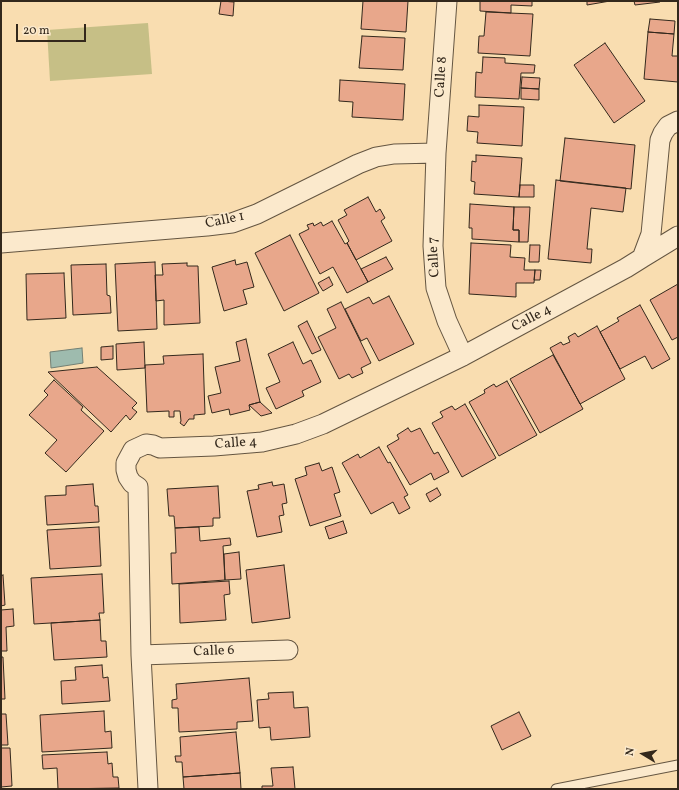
<!DOCTYPE html>
<style>
body{margin:0}
#map{position:relative;width:679px;height:790px;overflow:hidden;background:#f9ddb0;font-family:Vollkorn,serif}
canvas{display:block}
.frame{position:absolute;inset:0;border:2px solid #33281c;pointer-events:none}
.north{position:absolute;left:623px;top:734px;width:40px;height:40px;-webkit-text-stroke:3px #fbe9cc;paint-order:stroke;rotate:280deg;font-size:11px;font-weight:700;line-height:16px;text-align:center;color:#33281c}
.north::after{content:'';display:block;margin:auto;width:14px;height:18px;background:#33281c;clip-path:polygon(50% 0,100% 100%,50% 72%,0 100%)}
.scale{position:absolute;left:16px;top:24px;width:70px;height:18px;box-sizing:border-box;border:2px solid #33281c;border-top:0;padding-left:5px;font-size:12px;line-height:14px;white-space:nowrap;color:#33281c;-webkit-text-stroke:3px #fbe9cc;paint-order:stroke}
</style>
<div id="map">
<canvas width="679" height="790"></canvas>
<div class="frame"></div>
<div class="north">N</div>
<div class="scale">20 m</div>
</div>
<script>
const ctx = document.querySelector('canvas').getContext('2d');
ctx.lineJoin = 'round';
function paint(path, color) {
  ctx.fillStyle = color;
  ctx.fill(path, 'evenodd');
}
function poly(rows) {
  const path = new Path2D();
  for (const r of rows) {
    path.moveTo(r[0], r[1]);
    for (let i = 2; i < r.length; i += 2) path.lineTo(r[i], r[i + 1]);
  }
  return path;
}
function stroke(path, color, width, dash) {
  ctx.strokeStyle = color;
  ctx.lineWidth = width;
  ctx.lineCap = dash ? 'butt' : 'round';
  ctx.setLineDash(dash || []);
  ctx.stroke(path);
}
function label(font, color, halo, rows, align = 'center') {
  ctx.font = font + ' Vollkorn,serif';
  ctx.lineWidth = 3.5;
  ctx.setLineDash([]);
  ctx.textBaseline = 'middle';
  ctx.strokeStyle = halo;
  ctx.fillStyle = color;
  for (const [text, x, y, turn = 0] of rows) {
    ctx.save();
    ctx.translate(x, y);
    ctx.rotate((+turn || 0) * Math.PI / 180);
    ctx.textAlign = isNaN(turn) ? turn : align;
    if (halo) ctx.strokeText(text, 0, 0);
    ctx.fillText(text, 0, 0);
    ctx.restore();
  }
}
const green = poly([
 [148,23,152,74,50,81,47,30]
]);
const water = poly([
 [82,348,83,363,51,368,50,352,82,348]
]);
const building = poly([
 [221,1,234,2,233,16,219,14,221,1],
 [363,1,408,1,406,32,361,29,363,1],
 [480,1,532,1,532,6,511,5,511,13,480,11,480,1],
 [587,1,610,1,587,5,587,1],
 [634,1,660,1,660,2,635,5,634,1],
 [486,12,533,14,530,56,478,53,479,36,484,36,486,12],
 [650,19,675,21,674,34,648,32,650,19],
 [648,32,674,34,672,56,678,56,678,82,644,79,648,32],
 [362,36,405,38,403,70,359,68,362,36],
 [605,43,645,101,614,123,574,65,605,43],
 [483,57,505,58,505,63,535,65,534,73,521,73,519,99,475,97,476,72,482,73,483,57],
 [522,77,540,78,539,89,521,88,522,77],
 [340,80,405,84,403,120,352,117,353,102,339,101,340,80],
 [521,88,539,89,539,100,521,99,521,88],
 [479,105,524,107,522,146,477,143,478,132,467,131,468,116,479,117,479,105],
 [565,138,635,145,631,189,560,181,565,138],
 [476,155,522,158,519,197,474,194,475,182,471,181,472,161,476,162,476,155],
 [556,180,626,188,623,212,591,208,587,249,592,249,591,263,548,259,556,180],
 [520,185,534,185,534,197,519,197,520,185],
 [368,197,376,212,380,209,385,218,381,221,392,241,356,260,347,243,349,241,338,220,347,215,344,210,368,197],
 [470,204,514,207,513,230,519,230,519,242,472,239,472,228,469,228,470,204],
 [514,207,530,207,528,242,519,242,519,230,513,230,514,207],
 [332,221,345,244,347,243,368,282,347,293,333,267,320,274,299,234,309,229,307,225,313,223,314,226,321,222,323,226,332,221],
 [290,235,319,293,284,311,255,253,290,235],
 [471,243,511,245,510,257,525,258,524,270,535,270,534,283,516,283,516,297,469,294,471,243],
 [530,245,540,245,539,262,529,262,530,245],
 [386,257,393,269,368,282,361,269,386,257],
 [235,260,236,265,247,262,254,287,243,290,247,304,224,311,212,267,235,260],
 [155,262,157,329,118,331,115,264,155,262],
 [187,263,187,266,198,266,200,323,164,325,164,300,156,301,155,275,163,275,162,264,187,263],
 [106,264,107,295,110,296,111,313,73,315,71,265,106,264],
 [535,270,541,270,540,280,534,280,535,270],
 [64,273,66,318,27,320,26,274,64,273],
 [329,277,333,285,323,291,318,283,329,277],
 [678,284,678,337,672,340,650,300,678,284],
 [389,296,414,344,379,361,367,338,361,341,345,309,369,297,373,304,389,296],
 [341,302,371,363,361,368,363,373,352,378,349,374,339,379,318,337,336,328,327,309,341,302],
 [640,305,670,359,652,369,645,356,620,369,600,332,619,321,617,318,640,305],
 [307,321,321,350,312,354,298,326,307,321],
 [597,326,625,379,580,404,550,348,561,342,563,345,570,342,568,337,575,333,578,337,597,326],
 [246,339,260,402,249,405,250,410,230,415,229,409,212,413,208,396,221,393,215,367,240,361,236,342,246,339],
 [144,342,145,368,117,370,116,344,144,342],
 [293,342,303,364,311,360,321,382,302,391,304,396,276,409,266,388,280,382,268,354,293,342],
 [113,346,113,359,101,360,101,347,113,346],
 [203,354,205,414,194,415,194,419,189,419,184,426,180,423,181,421,180,411,174,411,174,417,169,417,169,411,147,412,145,365,164,364,163,356,203,354],
 [553,355,583,409,540,433,510,379,553,355],
 [97,367,137,403,132,408,137,412,130,420,126,415,111,432,48,372,97,367],
 [54,380,83,407,81,410,104,431,66,472,45,453,57,440,29,415,48,395,44,391,54,380],
 [507,381,537,435,499,456,469,402,485,393,484,390,494,384,496,387,507,381],
 [260,402,272,413,261,416,249,405,260,402],
 [465,404,496,458,462,477,432,423,443,417,440,412,452,406,455,410,465,404],
 [408,428,411,432,420,428,434,454,438,452,449,472,434,480,431,473,410,485,387,446,399,439,397,435,408,428],
 [379,447,388,463,390,462,408,495,404,497,410,508,399,514,393,502,371,514,342,463,358,454,360,458,379,447],
 [319,463,322,471,332,467,340,492,334,494,341,516,310,526,295,479,307,475,305,467,319,463],
 [272,482,273,486,284,484,287,503,282,504,284,515,279,516,282,532,257,537,247,491,259,489,258,485,272,482],
 [93,484,95,506,98,506,99,522,47,525,45,496,66,495,66,486,93,484],
 [218,486,220,518,213,518,213,526,175,528,174,516,169,516,167,489,218,486],
 [437,488,441,495,430,502,426,494,437,488],
 [343,521,347,533,329,539,325,527,343,521],
 [99,527,101,566,50,569,47,530,99,527],
 [199,527,200,541,230,538,231,545,223,546,225,580,172,584,171,553,176,553,175,528,199,527],
 [239,552,241,579,225,580,224,554,239,552],
 [284,565,290,618,252,623,246,570,284,565],
 [102,574,104,613,99,613,100,620,34,624,31,578,102,574],
 [3,575,5,605,1,606,1,576,3,575],
 [229,581,230,594,224,595,226,620,180,623,179,584,229,581],
 [13,609,14,626,6,627,7,651,1,651,1,610,13,609],
 [100,620,101,641,106,641,107,657,54,660,51,623,100,620],
 [1,657,3,657,5,699,1,699,1,657],
 [102,665,103,678,108,677,110,701,62,704,61,681,76,680,75,667,102,665],
 [249,678,253,721,237,722,237,729,179,732,178,708,172,708,172,700,177,699,176,684,249,678],
 [293,692,294,708,308,707,310,737,271,740,270,727,259,728,257,700,269,699,268,693,293,692],
 [104,711,105,732,111,731,112,748,42,752,40,715,104,711],
 [519,712,531,736,502,750,491,726,519,712],
 [1,714,6,714,8,745,1,745,1,714],
 [236,732,240,773,183,777,182,762,176,762,175,756,181,756,180,737,236,732],
 [1,748,10,748,12,786,1,787,1,748],
 [107,752,108,764,112,763,113,777,118,777,119,788,58,789,57,768,43,769,42,755,107,752],
 [293,767,295,789,262,789,262,786,273,786,271,768,293,767],
 [240,773,241,789,184,789,183,777,240,773]
]);
const service = poly([
 [556,789,678,765]
]);
const minor = poly([
 [447,1,436,153,433,246,436,288,447,321,463,356],
 [678,121,668,126,663,133,660,140,651,234,642,258,678,236],
 [1,243,207,226,232,223,257,214,358,164,376,157,394,154,436,153],
 [141,655,288,650],
 [148,789,141,655,138,487,132,483,128,477,126,470,126,463,133,450,146,444,153,445,160,448,214,446,262,442,296,434,323,424,463,356,626,268,642,258]
]);
const streetNames = [
 ["Calle 8",442,77,-86],
 ["Calle 1",225,221,-12],
 ["Calle 7",435,257,-93],
 ["Calle 4",532,319,-28],
 ["Calle 4",236,444,-4],
 ["Calle 6",214,652,-2]
];
paint(green, '#c6bf86');
paint(water, '#9ebbae');
stroke(water, '#738074', 1);
paint(building, '#e8a78b');
stroke(building, '#33281c', 1);
stroke(service, '#645541', 11);
stroke(minor, '#645541', 21);
stroke(service, '#fbe9cc', 9);
stroke(minor, '#fbe9cc', 19);
label('14px', '#33281c', '#fbe9cc', streetNames);
</script>
